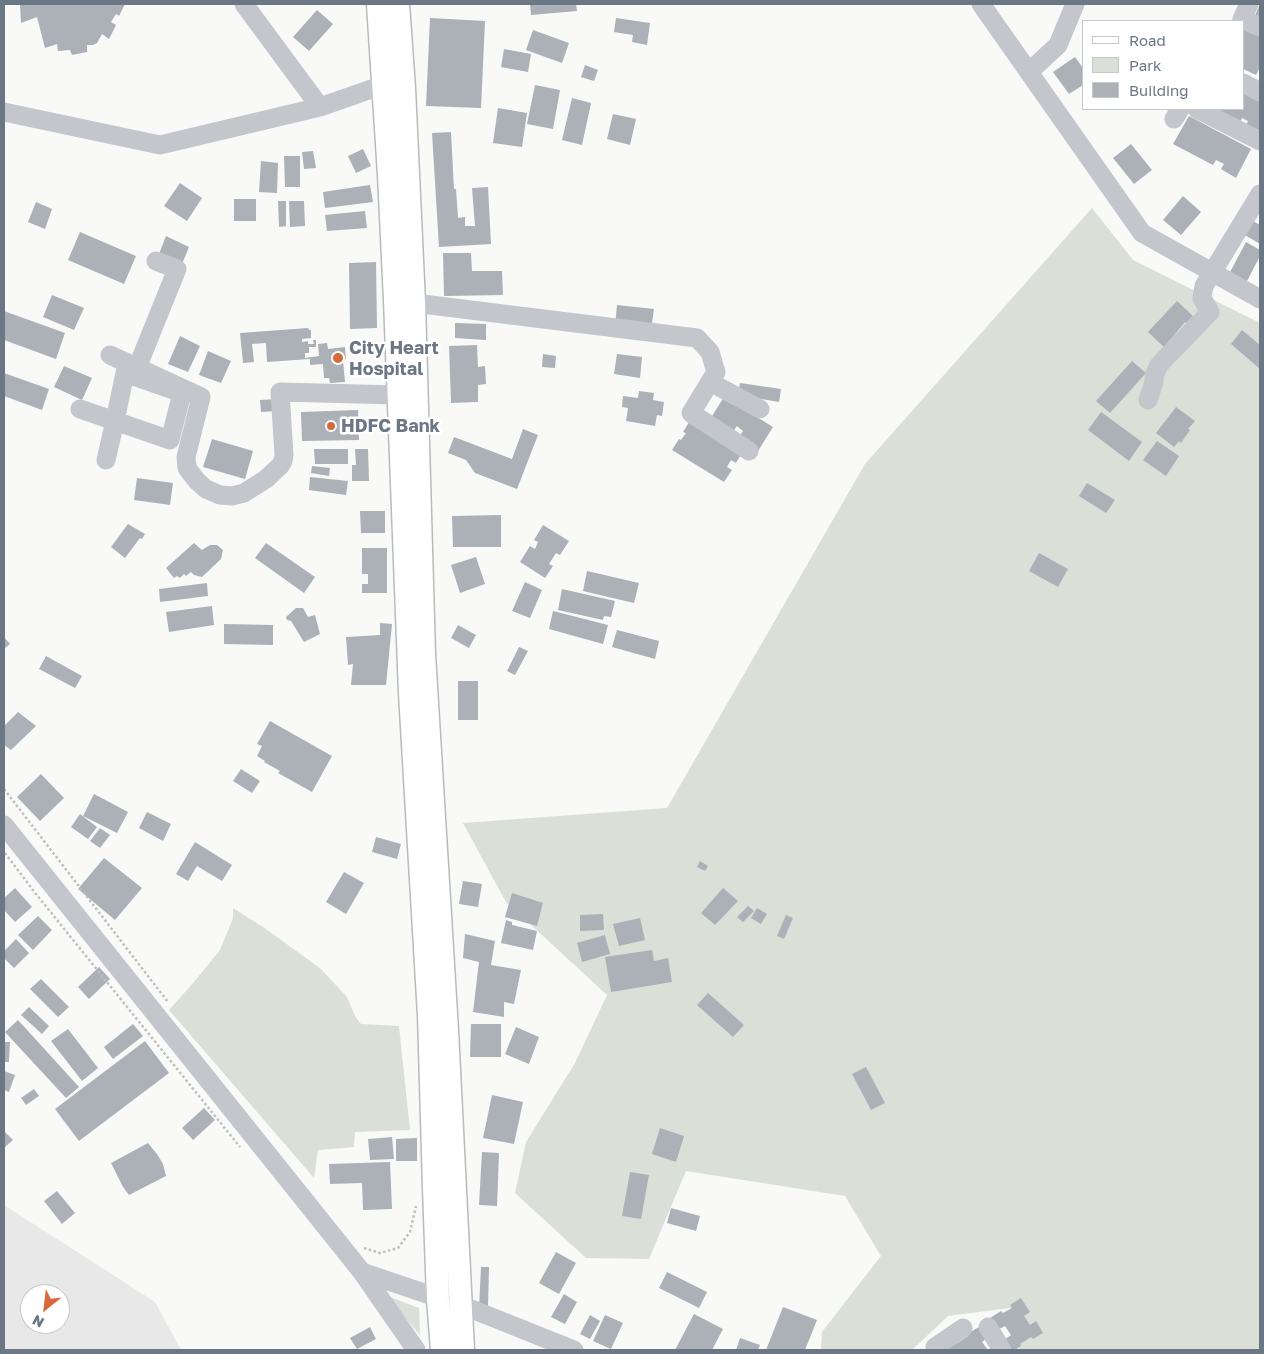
<!DOCTYPE html>
<style>
body{margin:0}
#map{position:relative;width:1264px;height:1354px;overflow:hidden;background:#f9f9f7;font-family:"Golos Text",sans-serif}
canvas{display:block}
.frame{position:absolute;inset:0;border:5px solid #6b7785;pointer-events:none}
.legend{position:absolute;left:1082px;top:20px;width:162px;height:90px;box-sizing:border-box;background:#fff;border:1px solid #c4c9ce;margin:0;padding:6px 9px;list-style:none;font-size:15px;color:#6b7785}
.legend li{display:flex;align-items:center;gap:10px;height:25px}
.legend b{width:25px;border:1px solid #c4c9ce}
.north{position:absolute;left:20px;top:1284px;width:50px;height:50px;box-sizing:border-box;background:#fff;border:1px solid #c4c9ce;border-radius:50%;rotate:209deg;font-size:14px;font-weight:700;line-height:20px;text-align:center;color:#6b7785}
.north::after{content:'';display:block;margin:auto;width:18px;height:22px;background:#d56b3b;clip-path:polygon(50% 0,100% 100%,50% 72%,0 100%)}
</style>
<div id="map">
<canvas width="1264" height="1354"></canvas>
<div class="frame"></div>
<ul class="legend">
<li><b style="height:6px;background:#fff"></b>Road</li>
<li><b style="height:14px;background:#dadfd8"></b>Park</li>
<li><b style="height:14px;background:#abb1b7"></b>Building</li>
</ul>
<div class="north">N</div>
</div>
<script>
const ctx = document.querySelector('canvas').getContext('2d');
ctx.lineJoin = 'round';
function paint(path, color) {
  ctx.fillStyle = color;
  ctx.fill(path, 'evenodd');
}
function poly(rows) {
  const path = new Path2D();
  for (const r of rows) {
    path.moveTo(r[0], r[1]);
    for (let i = 2; i < r.length; i += 2) path.lineTo(r[i], r[i + 1]);
  }
  return path;
}
function stroke(path, color, width, dash) {
  ctx.strokeStyle = color;
  ctx.lineWidth = width;
  ctx.lineCap = dash ? 'butt' : 'round';
  ctx.setLineDash(dash || []);
  ctx.stroke(path);
}
function label(font, color, halo, rows, align = 'center') {
  ctx.font = font + ' "Golos Text",sans-serif';
  ctx.lineWidth = 5;
  ctx.setLineDash([]);
  ctx.textBaseline = 'middle';
  ctx.strokeStyle = halo;
  ctx.fillStyle = color;
  for (const [text, x, y, turn = 0] of rows) {
    ctx.save();
    ctx.translate(x, y);
    ctx.rotate((+turn || 0) * Math.PI / 180);
    ctx.textAlign = isNaN(turn) ? turn : align;
    if (halo) ctx.strokeText(text, 0, 0);
    ctx.fillText(text, 0, 0);
    ctx.restore();
  }
}
const built = poly([
 [4,1205,155,1302,181,1350,4,1350],
 [30,1294,60,1294,60,1324,30,1324]
]);
const green = poly([
 [1092,208,1133,260,1260,323,1260,1350,1020,1350,1010,1308,948,1316,912,1350,821,1350,822,1332,881,1256,845,1196,686,1171,649,1259,586,1258,515,1193,526,1142,575,1063,607,995,506,902,463,823,667,808,865,464],
 [233,908,266,929,321,969,347,997,355,1016,361,1024,399,1026,410,1130,355,1132,354,1147,318,1150,314,1178,169,1010,194,982,220,950,233,918],
 [385,1295,419,1308,420,1335]
]);
const building = poly([
 [20,4,125,4,119,16,116,14,111,22,116,25,109,39,102,34,97,43,93,45,87,45,87,52,72,55,70,50,58,51,57,44,45,48,37,17,21,23],
 [530,4,576,4,577,11,531,15],
 [1260,4,1260,24,1253,20],
 [317,10,333,24,309,51,293,37],
 [430,18,485,21,481,108,426,106],
 [616,18,650,23,647,45,632,42,633,35,614,32],
 [1243,22,1260,30,1260,67,1256,75,1243,69],
 [533,30,569,43,562,63,526,50],
 [504,49,531,54,528,72,501,67],
 [1075,57,1083,68,1083,85,1069,94,1053,72],
 [585,65,598,70,594,81,581,77],
 [535,85,560,90,553,129,527,124],
 [1243,88,1260,96,1260,135,1245,127,1248,121,1242,118,1239,125,1206,109,1243,109],
 [572,98,591,103,582,145,562,140],
 [498,108,527,113,522,147,493,143],
 [613,114,636,119,630,145,607,139],
 [1189,116,1251,149,1236,178,1221,169,1224,164,1216,160,1213,165,1173,144],
 [451,132,454,189,456,189,458,218,465,217,465,226,475,226,472,188,488,187,491,244,439,247,432,133],
 [1131,144,1152,170,1134,184,1113,158],
 [363,149,371,166,356,173,348,156],
 [313,151,316,168,304,169,302,152],
 [284,156,300,156,300,187,285,187],
 [261,161,278,163,277,193,259,192],
 [180,183,202,198,187,221,164,206],
 [370,185,373,202,325,208,323,192],
 [1183,196,1201,212,1181,235,1163,220],
 [234,199,256,199,256,221,234,221],
 [278,201,286,201,286,226,279,227],
 [289,201,304,201,305,226,290,227],
 [36,202,52,209,45,229,28,222],
 [365,211,367,228,327,231,325,215],
 [1253,221,1260,225,1260,244,1245,235],
 [80,232,136,256,124,284,68,260],
 [166,236,189,247,182,264,159,254],
 [1246,242,1260,250,1260,256,1246,283,1229,274],
 [443,253,471,253,472,271,502,271,503,295,444,296],
 [376,262,377,328,350,329,349,263],
 [52,295,84,308,74,330,43,317],
 [1177,301,1193,316,1186,323,1185,322,1164,347,1148,332],
 [617,305,654,309,651,330,615,326],
 [4,311,65,333,56,359,4,340],
 [455,323,486,324,486,340,455,338],
 [308,328,309,330,311,330,311,338,302,339,302,342,308,341,308,344,314,344,313,340,316,340,316,347,309,347,309,353,305,353,305,358,319,356,318,344,327,343,328,349,345,347,346,359,343,360,345,382,330,383,329,378,324,378,323,364,310,365,310,359,267,362,266,343,252,344,254,362,243,363,240,333],
 [1242,330,1260,345,1260,369,1231,344],
 [180,336,200,346,188,372,168,364],
 [477,345,478,367,485,366,486,384,478,385,478,402,451,403,449,346],
 [208,351,231,361,221,383,199,375],
 [543,354,556,356,555,368,542,367],
 [617,354,642,357,640,378,614,374],
 [1132,361,1146,373,1110,413,1096,401],
 [64,366,92,378,82,400,54,387],
 [4,373,49,389,42,410,4,396],
 [740,383,781,389,779,402,738,395],
 [639,391,654,393,653,400,664,402,662,416,657,415,655,426,626,421,628,408,622,407,623,396,638,398],
 [724,397,773,427,758,451,738,439,743,431,737,426,731,435,709,421],
 [277,399,277,411,261,412,260,400],
 [1176,407,1195,421,1188,429,1190,430,1181,443,1179,441,1174,447,1156,433],
 [358,410,359,440,302,441,301,412],
 [1101,412,1142,442,1129,461,1088,430],
 [691,419,743,451,736,463,731,460,727,467,732,470,724,482,672,450,679,439,681,440,686,433,683,432],
 [523,429,538,435,517,489,475,473,466,460,448,453,454,437,512,459],
 [212,439,253,451,245,479,203,467],
 [1157,441,1179,456,1166,476,1143,460],
 [314,449,348,449,348,464,315,464],
 [355,449,368,449,369,481,352,481,352,465,356,465],
 [312,466,330,468,329,476,311,473],
 [310,477,348,481,346,495,309,490],
 [137,478,173,483,170,505,134,500],
 [1087,483,1115,500,1106,513,1079,496],
 [360,511,385,511,385,533,361,533],
 [501,515,501,547,453,547,452,516],
 [128,524,145,534,142,539,140,538,125,558,111,547],
 [543,525,569,541,560,555,556,553,549,564,553,566,545,578,520,562,530,546,535,549,538,542,534,540],
 [194,543,202,550,210,545,217,545,223,550,221,559,202,577,194,575,191,572,186,576,184,574,180,578,177,576,174,578,166,568],
 [266,543,315,577,304,593,255,558],
 [362,548,387,548,387,593,362,593,362,584,368,584,368,574,362,574],
 [1039,553,1068,569,1058,587,1029,571],
 [476,557,485,584,460,593,451,565],
 [587,571,639,583,634,603,583,591],
 [525,582,542,590,530,618,512,611],
 [207,583,208,596,160,602,159,589],
 [562,589,615,601,611,617,604,616,603,620,558,610],
 [212,606,214,625,169,632,166,612],
 [296,608,303,608,308,617,315,615,320,634,304,642,291,621,287,620,286,617],
 [553,611,608,625,603,644,549,629],
 [380,623,392,624,386,685,351,685,353,664,348,665,346,637,380,635],
 [224,624,273,625,273,645,224,644],
 [458,625,476,635,469,648,451,638],
 [617,630,659,641,655,659,612,647],
 [4,637,10,644,4,649],
 [519,647,528,651,515,675,507,671],
 [46,656,82,676,75,688,39,669],
 [458,681,478,681,478,720,458,720],
 [18,712,36,726,11,750,4,745,4,726],
 [270,721,332,756,312,792,278,773,280,771,264,762,265,761,257,756,262,746,257,744],
 [241,769,260,781,252,793,233,781],
 [41,774,64,798,40,821,17,797],
 [94,794,128,812,117,833,83,816],
 [147,812,171,824,163,841,139,828],
 [80,814,97,827,88,839,71,827],
 [100,828,110,835,100,848,90,841],
 [376,837,401,844,397,859,372,852],
 [195,842,232,865,222,881,197,866,188,881,176,874],
 [104,858,142,888,115,920,78,889],
 [700,861,708,866,705,871,697,867],
 [344,872,364,883,346,914,326,902],
 [463,881,482,884,478,907,459,904],
 [15,888,32,907,15,922,4,910,4,898],
 [723,888,738,901,715,925,701,913],
 [512,893,543,903,537,926,505,917],
 [748,906,754,911,743,922,737,917],
 [757,908,767,914,761,924,751,918],
 [603,914,604,930,580,931,580,915],
 [786,915,793,918,784,939,777,936],
 [38,916,52,930,33,950,18,935],
 [640,918,645,940,619,946,613,924],
 [506,920,512,922,512,925,537,931,533,950,501,943],
 [465,934,495,941,491,965,521,970,514,1004,504,1002,504,1017,473,1012,479,962,463,958],
 [605,935,610,954,582,962,577,943],
 [16,939,29,953,14,968,4,958,4,951],
 [652,950,654,961,668,958,672,982,611,992,605,957],
 [99,967,110,979,89,999,78,987],
 [41,979,69,1007,58,1017,30,989],
 [708,993,744,1025,733,1037,697,1005],
 [29,1007,49,1026,42,1034,21,1015],
 [18,1020,79,1087,66,1098,5,1032],
 [133,1024,143,1036,113,1059,104,1047],
 [471,1024,501,1024,501,1057,470,1057],
 [516,1027,539,1037,529,1064,505,1054],
 [68,1029,98,1068,82,1081,51,1041],
 [145,1041,169,1073,79,1141,55,1109],
 [4,1042,10,1042,9,1062,4,1062],
 [866,1067,885,1103,871,1110,852,1074],
 [4,1071,15,1075,9,1092,4,1090],
 [34,1089,39,1096,26,1105,21,1098],
 [492,1095,523,1102,514,1144,483,1138],
 [204,1108,215,1120,193,1140,182,1128],
 [660,1128,684,1136,676,1162,652,1154],
 [4,1131,13,1140,4,1148],
 [392,1137,394,1159,370,1160,368,1139],
 [417,1138,417,1161,396,1161,396,1139],
 [148,1143,157,1154,163,1164,166,1176,129,1195,123,1187,111,1163],
 [482,1152,499,1153,497,1206,479,1205],
 [390,1162,392,1209,363,1210,362,1183,330,1184,329,1164],
 [630,1172,649,1175,641,1219,622,1216],
 [57,1191,75,1213,62,1224,44,1201],
 [671,1208,700,1216,696,1231,667,1223],
 [556,1252,576,1263,559,1294,539,1283],
 [481,1267,489,1267,488,1308,479,1308],
 [667,1272,707,1292,699,1308,659,1288],
 [564,1294,577,1302,565,1324,551,1317],
 [1021,1298,1030,1312,1024,1316,1030,1325,1036,1321,1043,1333,1033,1339,1031,1337,1020,1344,1021,1346,1015,1350,1010,1350,1004,1340,1011,1335,1005,1326,997,1330,990,1318,1001,1311,1003,1313,1012,1308,1010,1305],
 [783,1307,817,1320,805,1350,766,1350],
 [694,1314,723,1329,712,1350,675,1350],
 [590,1315,600,1321,590,1339,580,1334],
 [605,1315,623,1323,611,1349,593,1341],
 [370,1327,376,1339,357,1349,350,1338],
 [979,1327,986,1339,982,1342,988,1350,946,1350,956,1341,958,1343,968,1336,967,1334],
 [740,1338,760,1345,758,1350,736,1350]
]);
const path = poly([
 [4,789,168,1002],
 [5,853,36,894,240,1147],
 [364,1248,380,1253,398,1248,410,1232,416,1206]
]);
const minor = poly([
 [244,4,320,107],
 [981,4,1142,233,1260,299],
 [1249,4,1242,19,1260,27],
 [1029,72,1058,45,1075,4],
 [1243,83,1260,92],
 [1197,109,1260,141],
 [4,112,160,145,320,107,383,85],
 [1174,119,1180,109],
 [414,303,697,338,710,352,716,372,691,413,749,451],
 [110,355,201,397,186,457,187,468,197,481,206,489,220,495,232,496,244,493,266,479,280,466,283,461,284,455,280,392,398,395],
 [137,368,177,269,156,261],
 [710,382,760,409],
 [1148,400,1154,382,1154,376,1159,365,1210,312,1202,298,1204,286,1260,194],
 [80,409,115,421,170,440,182,393,125,373,115,421,106,460],
 [4,825,362,1272,474,1310,574,1350],
 [362,1272,416,1350],
 [988,1327,1002,1350],
 [935,1347,963,1328]
]);
const major = poly([
 [378,4,389,175,395,300,410,693,429,1015,434,1188,438,1299,442,1350],
 [398,4,404,88,414,303,424,654,447,1030,463,1350]
]);
const markers = [
 [338,358,6,"#d56b3b"],
 [331,426,5,"#d56b3b"]
];
const poiNames = [
 ["City Heart",349,348],
 ["Hospital",349,369],
 ["HDFC Bank",341,426]
];
paint(built, '#e7e8e7');
paint(green, '#dadfd8');
paint(building, '#abb1b7');
stroke(major, '#b7babe', 25);
stroke(path, '#bdbfc2', 2.5, [2.5, 2.5]);
stroke(minor, '#c3c6ca', 19);
stroke(major, '#fff', 22);
for (const [x, y, r, color] of markers) {
  const dot = new Path2D();
  dot.arc(x, y, r, 0, 2 * Math.PI);
  ctx.fillStyle = color;
  ctx.fill(dot);
  stroke(dot, '#fff', 2);
}
label('bold 18px', '#6b7785', '#fff', poiNames, 'left');
</script>
